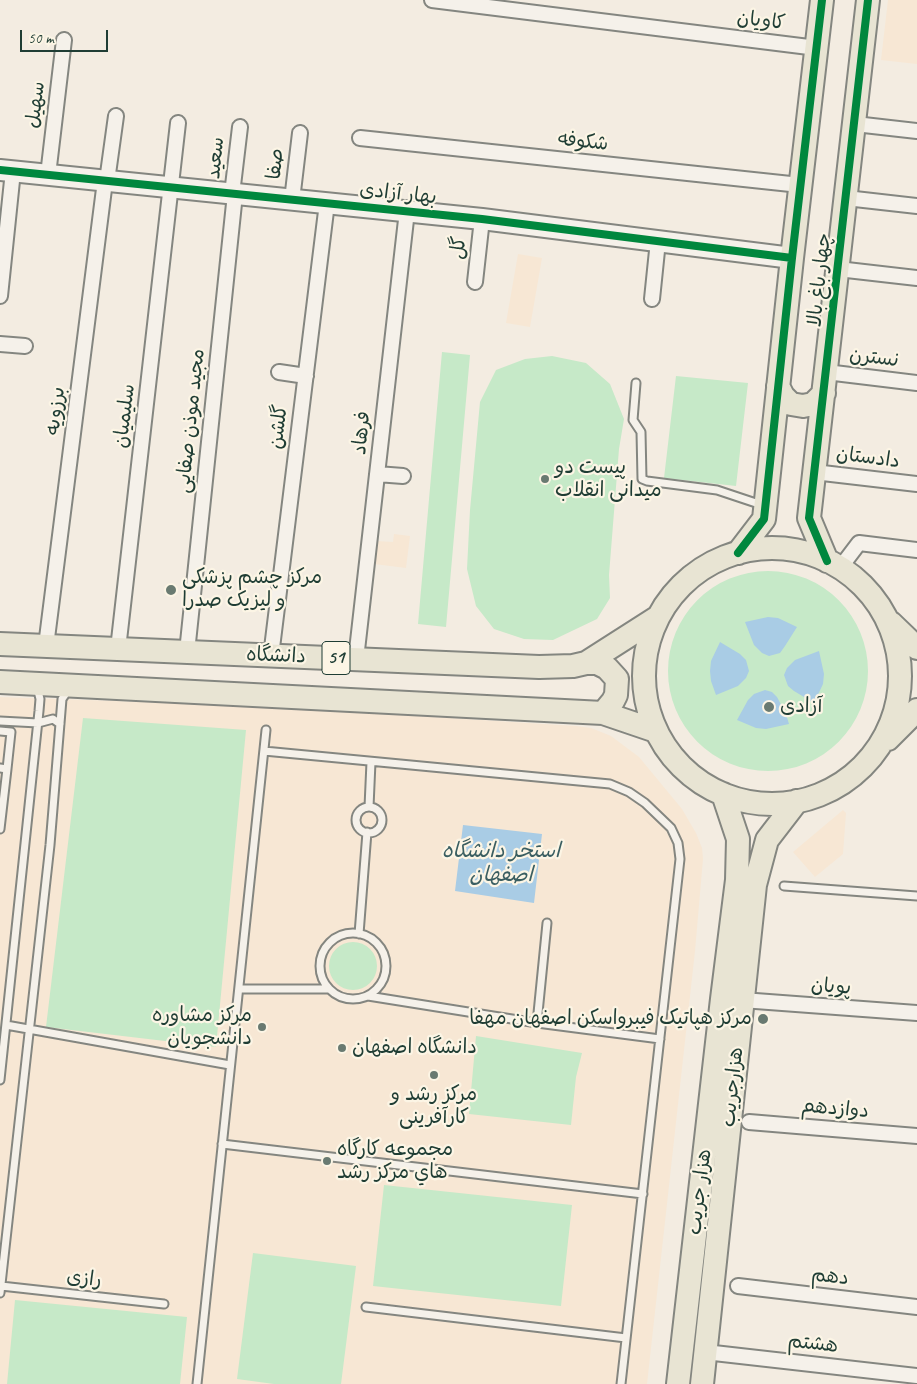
<!DOCTYPE html>
<meta charset="utf-8">
<style>
body{margin:0}
#map{position:relative;width:917px;height:1384px;overflow:hidden;background:#f3ece1;font-family:Caveat,sans-serif}
canvas{display:block}
.scale{position:absolute;left:20px;top:30px;width:88px;height:22px;box-sizing:border-box;border:2px solid #1f3d34;border-top:0;padding-left:6px;font-size:15px;line-height:18px;white-space:nowrap;color:#1f3d34;-webkit-text-stroke:4px #fcf5e5;paint-order:stroke}
</style>
<div id="map">
<canvas width="917" height="1384"></canvas>
<div class="scale">50 m</div>
</div>
<script>
const ctx = document.querySelector('canvas').getContext('2d');
ctx.lineJoin = 'round';
function paint(path, color) {
  ctx.fillStyle = color;
  ctx.fill(path, 'evenodd');
}
function poly(rows) {
  const path = new Path2D();
  for (const r of rows) {
    if (r.length === 3) {
      path.moveTo(r[0] + r[2], r[1]);
      path.arc(r[0], r[1], r[2], 0, 2 * Math.PI);
      continue;
    }
    path.moveTo(r[0], r[1]);
    for (let i = 2; i < r.length; i += 2) path.lineTo(r[i], r[i + 1]);
  }
  return path;
}
function stroke(path, color, width, dash) {
  ctx.strokeStyle = color;
  ctx.lineWidth = width;
  ctx.lineCap = dash ? 'butt' : 'round';
  ctx.setLineDash(dash || []);
  ctx.stroke(path);
}
function label(font, color, halo, rows, align = 'center') {
  ctx.font = font + ' Caveat,"Playpen Sans Arabic",sans-serif';
  ctx.lineWidth = 4.5;
  ctx.setLineDash([]);
  ctx.textBaseline = 'middle';
  ctx.strokeStyle = halo;
  ctx.fillStyle = color;
  for (const [text, x, y, turn = 0] of rows) {
    ctx.save();
    ctx.translate(x, y);
    ctx.rotate((+turn || 0) * Math.PI / 180);
    ctx.textAlign = isNaN(turn) ? turn : align;
    if (halo) ctx.strokeText(text, 0, 0);
    ctx.fillText(text, 0, 0);
    ctx.restore();
  }
}
const built = poly([
 [888,0,917,0,917,64,881,60],
 [518,254,542,258,530,327,506,323],
 [394,534,410,536,406,568,374,564,377,541,393,542],
 [0,697,259,706,576,726,591,728,611,736,639,757,682,809,696,833,702,848,703,859,695,951,647,1384,0,1384],
 [843,810,846,813,843,854,815,877,793,852]
]);
const green = poly([
 [442,352,470,355,446,627,418,624],
 [552,356,586,363,610,384,624,419,619,449,609,575,610,598,597,619,553,640,524,639,494,629,476,606,467,569,470,510,480,402,496,370,525,359],
 [676,376,748,383,736,486,664,478],
 [768,671,100],
 [83,718,246,730,216,1047,46,1027],
 [353,966,24],
 [476,1036,582,1053,576,1077,571,1125,469,1114],
 [384,1185,572,1205,561,1306,373,1286],
 [253,1253,356,1266,341,1384,274,1384,237,1379],
 [15,1300,187,1317,180,1384,7,1384]
]);
const water = poly([
 [768,617,778,618,797,627,785,646,780,653,769,656,762,653,754,645,745,622],
 [720,642,740,654,746,660,749,671,746,678,738,686,716,695,711,681,710,671,711,661],
 [819,651,824,674,823,684,814,703,794,691,788,686,784,675,787,668,795,660],
 [765,690,772,692,777,697,786,714,789,724,766,729,756,728,737,720,748,700,754,694],
 [463,825,542,834,534,903,455,891]
]);
const lane = poly([
 [636,383,633,420,641,432,642,479,647,481,717,490,762,505],
 [0,721,38,723,53,719,60,724],
 [0,731,11,732,7,769,0,768],
 [264,751,610,784,629,792,645,803,671,828,678,843,680,859,621,1384],
 [369,807,371,762],
 [369,820,13],
 [0,829,7,769],
 [784,886,917,896],
 [353,966,33],
 [359,934,367,832],
 [239,989,329,989],
 [368,996,537,1023,660,1039],
 [537,1023,547,923],
 [6,1025,230,1065],
 [0,1080,39,711,40,699,38,691,34,687],
 [222,1144,643,1194],
 [1,1286,164,1304],
 [0,1293,50,845,62,699,69,689],
 [366,1307,626,1338],
 [197,1384,266,730]
]);
const street = poly([
 [432,0,817,48],
 [855,124,917,131],
 [360,138,800,185],
 [48,175,64,40],
 [107,181,116,116],
 [232,194,240,127],
 [846,198,917,206],
 [292,200,300,133],
 [838,269,917,278],
 [475,282,482,219],
 [0,296,13,171],
 [652,299,658,241],
 [0,344,25,346],
 [279,372,306,376],
 [826,372,917,383],
 [814,472,917,484],
 [377,474,403,476],
 [840,568,859,543,917,550],
 [46,646,105,181],
 [118,649,178,123],
 [187,652,235,194],
 [271,656,327,203],
 [356,659,407,211],
 [742,1000,917,1013],
 [749,1122,917,1136],
 [738,1286,917,1307],
 [705,1352,917,1376]
]);
const secondary = poly([
 [0,170,482,219,792,258]
]);
const primary = poly([
 [778,386,783,396,791,404,803,406,813,404,824,393],
 [772,676,128],
 [738,553,764,519,792,258,822,0],
 [827,561,809,518,868,0],
 [891,623,917,648],
 [0,644,539,667,573,666,586,663,658,617],
 [586,663,597,663,607,668,617,679,616,695,613,701,603,713],
 [0,682,603,713,656,731],
 [888,739,917,710],
 [678,1384,722,999,737,880,738,839,723,794],
 [702,1384,755,885,767,840,797,801]
]);
const cycleway = poly([
 [0,170,482,219,792,258],
 [738,553,764,519,792,258,822,0],
 [827,561,809,518,868,0]
]);
const markers = [
 [545,479,5,"#697a71"],
 [171,590,6,"#697a71"],
 [769,707,6,"#697a71"],
 [763,1019,6,"#697a71"],
 [262,1027,5,"#697a71"],
 [342,1048,5,"#697a71"],
 [434,1075,5,"#697a71"],
 [327,1161,5,"#697a71"]
];
const shields = [
 [336,658,28]
];
const shieldNames = [
 ["51",336,658]
];
const streetNames = [
 ["کاویان",761,21,7],
 ["سهیل",36,105,-83],
 ["شکوفه",583,142,6],
 ["سعید",216,158,-84],
 ["صفا",276,164,-84],
 ["بهار آزادی",398,194,6],
 ["گل",459,248,-83],
 ["چهار باغ بالا",820,280,-84],
 ["نسترن",874,358,7],
 ["برزویه",56,411,-83],
 ["سلیمیان",125,416,-83],
 ["مجید موذن صفایی",191,421,-84],
 ["گلشن",279,427,-83],
 ["فرهاد",362,433,-84],
 ["دادستان",868,458,7],
 ["دانشگاه",276,656,2],
 ["پویان",831,987,4],
 ["هزارجریب",733,1087,-84],
 ["دوازدهم",835,1109,5],
 ["هزار جریب",700,1192,-83],
 ["دهم",830,1277,6],
 ["رازی",84,1279,6],
 ["هشتم",813,1344,6]
];
const poiNames = [
 ["پیست دو",555,468],
 ["میدانی انقلاب",555,491],
 ["مرکز چشم پزشکی",182,578],
 ["و لیزیک صدرا",182,601],
 ["آزادی",780,707],
 ["مرکز مشاوره",252,1016,"right"],
 ["دانشجویان",252,1039,"right"],
 ["مرکز هپاتیک فیبرواسکن اصفهان مهفا",752,1019,"right"],
 ["دانشگاه اصفهان",352,1048],
 ["مرکز رشد و",434,1095,"center"],
 ["کارآفرینی",434,1118,"center"],
 ["مجموعه کارگاه",337,1150],
 ["هاي مرکز رشد",337,1173]
];
const waterNames = [
 ["استخر دانشگاه",501,851],
 ["اصفهان",501,875]
];
paint(built, '#f7e7d4');
paint(green, '#c6e9c8');
paint(water, '#a9cce5');
stroke(lane, '#848680', 11);
stroke(street, '#848680', 18);
stroke(secondary, '#848680', 24);
stroke(primary, '#848680', 26);
stroke(lane, '#f5f1ea', 7);
stroke(street, '#f5f1ea', 14);
stroke(secondary, '#f5f1ea', 20);
stroke(primary, '#e8e4d3', 22);
stroke(cycleway, '#00873e', 8);
for (const [x, y, r, color] of markers) {
  const dot = new Path2D();
  dot.arc(x, y, r, 0, 2 * Math.PI);
  ctx.fillStyle = color;
  ctx.fill(dot);
  stroke(dot, '#fcf5e5', 2);
}
for (const [x, y, w] of shields) {
  const box = new Path2D();
  box.roundRect(x - w / 2, y - 16.5, w, 33, 4);
  ctx.fillStyle = '#fcf5e5';
  ctx.fill(box);
  stroke(box, '#1f3d34', 1);
}
label('bold 19px', '#1f3d34', null, shieldNames);
label('20px', '#1f3d34', '#fcf5e5', streetNames);
label('20px', '#1f3d34', '#fcf5e5', poiNames, 'left');
label('italic 21px', '#3a5e61', '#fcf5e5', waterNames);
</script>
